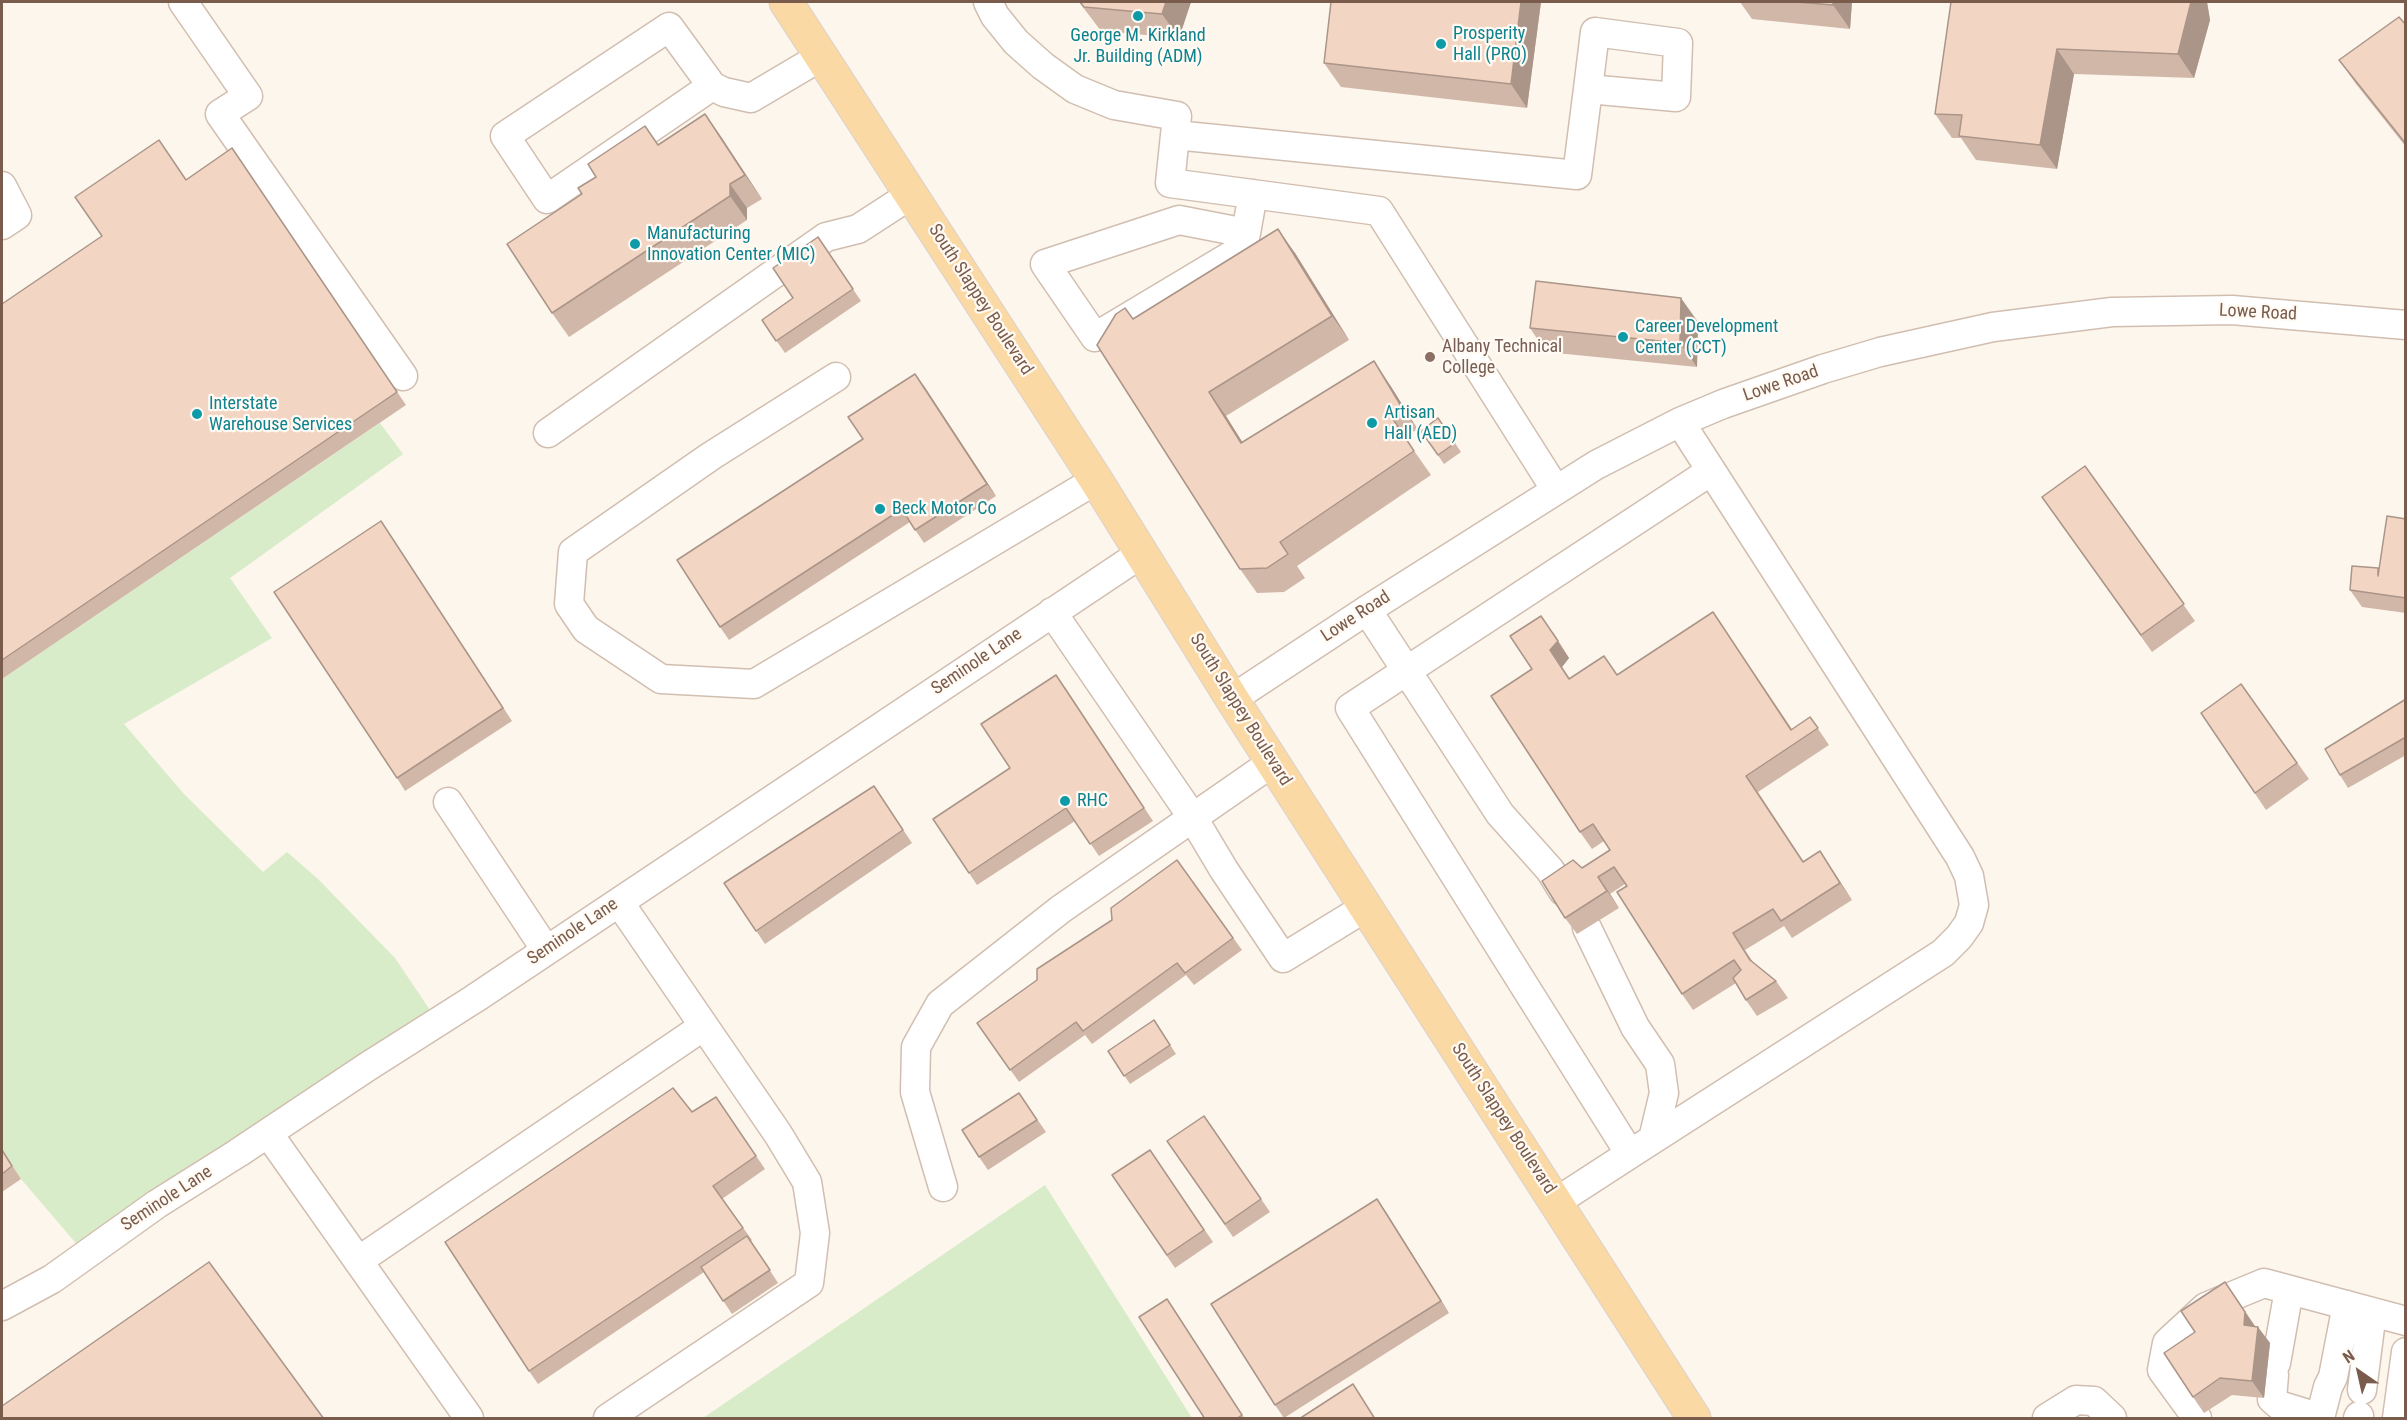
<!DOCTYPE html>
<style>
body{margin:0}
#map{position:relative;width:2407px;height:1420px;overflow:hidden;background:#fdf6ec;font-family:"Roboto Condensed",sans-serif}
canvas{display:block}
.frame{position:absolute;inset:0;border:3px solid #7a5c4d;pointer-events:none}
.north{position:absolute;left:2329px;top:1342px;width:60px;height:60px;-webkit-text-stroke:4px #fffaf3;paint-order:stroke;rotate:326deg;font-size:16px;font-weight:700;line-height:24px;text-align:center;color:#7a5c4d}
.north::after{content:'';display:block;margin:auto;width:21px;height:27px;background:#7a5c4d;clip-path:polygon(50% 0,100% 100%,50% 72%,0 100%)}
</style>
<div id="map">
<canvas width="2407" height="1420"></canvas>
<div class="frame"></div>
<div class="north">N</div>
</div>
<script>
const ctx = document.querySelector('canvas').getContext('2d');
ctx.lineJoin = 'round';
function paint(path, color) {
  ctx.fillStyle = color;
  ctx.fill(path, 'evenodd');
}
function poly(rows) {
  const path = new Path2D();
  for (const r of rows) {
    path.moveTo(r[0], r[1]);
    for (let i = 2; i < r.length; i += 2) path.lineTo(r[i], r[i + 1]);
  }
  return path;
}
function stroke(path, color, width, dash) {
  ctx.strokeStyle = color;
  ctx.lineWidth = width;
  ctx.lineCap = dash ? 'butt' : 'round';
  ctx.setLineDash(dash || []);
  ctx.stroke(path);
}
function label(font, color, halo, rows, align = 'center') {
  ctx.font = font + ' "Roboto Condensed",sans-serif';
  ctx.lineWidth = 4.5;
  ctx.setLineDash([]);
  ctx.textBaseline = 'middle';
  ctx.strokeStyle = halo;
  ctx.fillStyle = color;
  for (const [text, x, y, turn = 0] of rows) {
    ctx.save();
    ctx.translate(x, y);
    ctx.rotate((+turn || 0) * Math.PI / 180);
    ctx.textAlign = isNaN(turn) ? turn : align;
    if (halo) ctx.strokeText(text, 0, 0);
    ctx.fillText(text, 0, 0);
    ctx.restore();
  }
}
const green = poly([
 [380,423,403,454,230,578,272,638,124,724,184,794,263,872,287,852,317,878,395,958,438,1022,86,1255,21,1179,2,1150,2,679],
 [1045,1185,1192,1418,703,1418]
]);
const minor = poly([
 [183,2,248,96,220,114,403,376],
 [988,2,995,16,1016,42,1043,66,1075,89,1114,105,1177,116,1170,183,1379,211,1556,490],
 [712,86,547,199,505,136,669,27,712,86,724,92,751,98,822,56],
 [1175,135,1577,175,1588,89,1595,32,1678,43,1676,97,1588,89],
 [2,186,17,215,2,225],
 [1246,233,1179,220,1045,264,1095,337,1242,249,1246,233,1253,194],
 [836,377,711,456,573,552,569,604,586,629,661,679,754,684,1096,480],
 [1680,422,1960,857,1969,876,1974,905,1969,923,1959,937,1943,953,1630,1154,1350,708,1711,471],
 [548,433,826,237,858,229,912,194],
 [1367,610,1500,814,1550,870,1563,891],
 [1052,612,1193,818,1224,870,1283,958,1366,907],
 [1232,699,1367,610,1596,465,1680,422,1723,404,1823,369,1880,352,1993,327,2112,312,2232,310,2406,325],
 [448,802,546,950],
 [1587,928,1635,1027,1660,1064,1664,1093,1653,1139],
 [268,1133,469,1418],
 [943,1187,915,1092,916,1047,940,1004,1061,909,1273,762],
 [1556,1202,1630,1154],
 [358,1261,704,1026],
 [2,1306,52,1279,157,1204,238,1153,367,1067,474,999,1142,553],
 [2276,1363,2289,1290],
 [2274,1375,2272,1399,2279,1405,2321,1418],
 [2362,1390,2372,1312],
 [608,1418,809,1283,815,1233,807,1182,778,1134,619,902],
 [2047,1418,2076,1400,2094,1401,2112,1418],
 [2197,1418,2162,1370,2167,1343,2206,1307,2264,1283,2406,1321],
 [2320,1418,2328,1387,2333,1377,2347,1305],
 [2358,1418,2359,1416],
 [2397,1418,2406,1352]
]);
const major = poly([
 [786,2,1096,480,1232,699,1694,1418]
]);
const wall = poly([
 [1079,2,1191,2,1179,38,1101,31],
 [1541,2,1527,108,1341,87,1324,63],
 [1740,2,1852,2,1850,29,1752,19],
 [1951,2,2207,2,2210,20,2194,78,2074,74,2057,169,1976,160,1961,138,1952,138,1935,114],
 [2406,25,2406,147,2356,84,2339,60],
 [705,114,762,199,747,208,747,220,569,337,552,313,659,144],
 [232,148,406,405,2,679,2,304],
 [818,237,861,301,785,353,762,320,793,298],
 [1295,253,1349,340,1226,416,1242,442,1390,385,1418,430,1403,435,1431,475,1297,566,1305,578,1284,592,1257,593,1240,569,1133,319],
 [1698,322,1697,367,1546,352,1530,328],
 [924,386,996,496,924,543,910,522,729,640,720,627,863,439],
 [1438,418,1461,452,1444,464,1421,431],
 [2085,466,2195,621,2152,652,2042,497],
 [2406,519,2406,613,2362,607,2350,590,2378,568,2379,570],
 [390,534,512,721,405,791,397,778],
 [1713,612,1792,729,1810,717,1829,745,1758,792,1804,862,1820,851,1852,900,1792,938,1784,926,1745,950,1753,962,1776,981,1788,998,1757,1016,1746,1000,1736,983,1693,1010,1682,994,1625,884,1610,894,1619,908,1577,934,1565,918,1582,868,1610,850,1604,841,1592,849,1580,832,1532,669,1553,632,1569,658,1562,667,1570,679,1617,675],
 [2241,684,2309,779,2266,810,2201,713],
 [1065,687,1153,821,1099,856,1075,821,977,885,969,873,1010,768],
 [2406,699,2406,755,2348,788,2340,775],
 [882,798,912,843,765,944,724,883],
 [1177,860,1242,950,1194,985,1186,975,1092,1044,1085,1035,1019,1082,977,1023,1037,980,1112,920],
 [1154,1020,1176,1054,1130,1084,1108,1051],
 [1019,1093,1046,1132,988,1170,979,1157],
 [716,1097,765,1169,722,1199,752,1240,751,1241,778,1283,732,1314,704,1272,538,1384,529,1371,692,1112],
 [1204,1116,1270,1212,1233,1237,1167,1141],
 [2,1150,21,1179,2,1192],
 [1150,1150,1213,1242,1175,1268,1112,1175],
 [1386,1212,1449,1313,1284,1418,1275,1405],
 [2236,1298,2255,1326,2270,1343,2264,1398,2232,1395,2204,1413,2193,1397,2195,1332],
 [1167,1299,1176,1312,1245,1419,1205,1419]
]);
const shadedWall = poly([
 [1166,2,1191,2,1179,38,1162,14],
 [1521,2,1541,2,1527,108,1511,84],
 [1833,2,1852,2,1850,29,1833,5],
 [2191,2,2207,2,2210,20,2194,78,2178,54],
 [2057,49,2074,74,2057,169,2040,145],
 [705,114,722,138,762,199,745,175],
 [730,184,747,208,747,220,730,196],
 [1278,229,1295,253,1349,340,1332,316],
 [1681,298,1698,322,1697,367,1680,343],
 [1374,361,1390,385,1418,430,1401,406],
 [915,374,924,386,996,496,987,484],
 [1209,392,1226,416,1258,467,1241,443],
 [1541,616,1569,658,1562,667,1581,695,1550,650],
 [1820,851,1831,868,1852,900,1840,883],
 [1598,877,1610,894,1619,908,1607,891],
 [1377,1199,1386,1212,1449,1313,1441,1301],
 [2225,1282,2236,1298,2256,1328,2244,1325],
 [2258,1327,2270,1343,2264,1398,2252,1381]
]);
const building = poly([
 [1080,2,1166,2,1162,14,1084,7,1080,2],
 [1331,2,1521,2,1511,84,1324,63,1331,2],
 [1797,2,1833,2,1833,5,1797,2],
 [1951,2,2191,2,2178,54,2057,49,2040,145,1959,136,1962,115,1935,114,1951,2],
 [2399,17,2406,25,2406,144,2339,60,2399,17],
 [705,114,745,175,730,184,730,196,552,313,507,244,582,194,578,188,596,177,588,164,645,126,658,145,705,114],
 [159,140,186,180,232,148,397,392,2,660,2,304,102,236,75,197,159,140],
 [1278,229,1332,316,1209,392,1241,443,1374,361,1401,406,1387,410,1414,451,1280,542,1288,554,1267,568,1240,569,1097,345,1116,314,1125,308,1133,319,1278,229],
 [818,237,853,289,776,341,762,320,793,298,773,268,818,237],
 [1536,281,1681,298,1680,343,1530,328,1536,281],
 [915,374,987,484,915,530,902,509,720,627,677,560,863,439,848,417,915,374],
 [1438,418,1455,443,1438,455,1421,431,1438,418],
 [2085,466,2184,604,2141,635,2042,497,2085,466],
 [2387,516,2406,519,2406,598,2350,590,2352,566,2378,568,2378,576,2387,516],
 [381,521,503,708,397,778,274,592,381,521],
 [1713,612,1791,730,1810,717,1818,728,1746,776,1803,862,1820,851,1840,883,1781,921,1773,909,1733,933,1750,960,1776,981,1746,1000,1733,978,1741,970,1734,960,1682,994,1617,892,1627,886,1614,867,1598,877,1607,891,1565,918,1542,881,1573,860,1582,868,1610,850,1593,824,1580,832,1491,696,1532,669,1510,636,1541,616,1558,641,1550,650,1569,679,1604,656,1617,675,1713,612],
 [1056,675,1144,808,1090,844,1066,808,969,873,933,819,1010,768,981,724,1056,675],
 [2241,684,2297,763,2255,793,2201,713,2241,684],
 [2406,699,2406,737,2340,775,2325,749,2406,699],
 [874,786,903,830,756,931,724,883,874,786],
 [1177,860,1233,938,1185,973,1177,963,1083,1031,1076,1022,1010,1070,977,1023,1037,980,1037,969,1112,920,1111,908,1177,860],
 [1154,1020,1170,1045,1124,1076,1108,1051,1154,1020],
 [673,1088,692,1112,716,1097,756,1156,713,1186,743,1228,529,1371,445,1242,673,1088],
 [1019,1093,1037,1120,979,1157,962,1130,1019,1093],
 [1204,1116,1261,1199,1225,1224,1167,1141,1204,1116],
 [2,1150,12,1166,2,1174,2,1150],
 [1150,1150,1204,1230,1167,1255,1112,1175,1150,1150],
 [1377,1199,1441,1301,1275,1405,1211,1304,1377,1199],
 [747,1236,770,1270,723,1301,701,1267,747,1236],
 [209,1262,324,1419,2,1419,2,1406,209,1262],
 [2225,1282,2245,1312,2244,1325,2258,1327,2252,1381,2220,1378,2193,1397,2164,1353,2195,1332,2181,1311,2225,1282],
 [1167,1299,1242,1415,1236,1419,1205,1419,1139,1317,1167,1299],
 [1353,1384,1375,1419,1299,1419,1353,1384]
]);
const markers = [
 [1138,16,6,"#0f9aa8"],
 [1441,44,6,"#0f9aa8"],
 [635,244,6,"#0f9aa8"],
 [1623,337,6,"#0f9aa8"],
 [1430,357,6,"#8d6e63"],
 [197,414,6,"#0f9aa8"],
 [1372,423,6,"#0f9aa8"],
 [880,509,6,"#0f9aa8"],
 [1065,801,6,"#0f9aa8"]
];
const cultureNames = [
 ["Prosperity",1453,34],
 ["Hall (PRO)",1453,55],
 ["George M. Kirkland",1138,36,"center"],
 ["Jr. Building (ADM)",1138,57,"center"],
 ["Manufacturing",647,234],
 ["Innovation Center (MIC)",647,255],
 ["Career Development",1635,327],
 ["Center (CCT)",1635,348],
 ["Interstate",209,404],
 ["Warehouse Services",209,425],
 ["Artisan",1384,413],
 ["Hall (AED)",1384,434],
 ["Beck Motor Co",892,509],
 ["RHC",1077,801]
];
const streetNames = [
 ["South Slappey Boulevard",980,300,57],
 ["Lowe Road",2258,313,3],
 ["Lowe Road",1781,384,-19],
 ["Lowe Road",1356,617,-33],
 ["Seminole Lane",977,662,-34],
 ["South Slappey Boulevard",1240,710,58],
 ["Seminole Lane",573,932,-34],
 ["South Slappey Boulevard",1503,1119,57],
 ["Seminole Lane",167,1199,-33]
];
const educationNames = [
 ["Albany Technical",1442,347],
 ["College",1442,368]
];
paint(green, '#d8ecc9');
stroke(minor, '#d1beb0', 31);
stroke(major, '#dad1cd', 35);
stroke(minor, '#fff', 28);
stroke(major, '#fbd9a5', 33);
paint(wall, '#d1b7a8');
paint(shadedWall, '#aa9588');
paint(building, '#f3d5c3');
stroke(building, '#aa9588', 1.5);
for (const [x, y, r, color] of markers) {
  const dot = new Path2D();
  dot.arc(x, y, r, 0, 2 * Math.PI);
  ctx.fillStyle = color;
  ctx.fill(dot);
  stroke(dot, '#fffaf3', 2);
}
label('18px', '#0d838f', '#fffaf3', cultureNames, 'left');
label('18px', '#7a5c4d', '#fffaf3', streetNames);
label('18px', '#785e54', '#fffaf3', educationNames, 'left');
</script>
